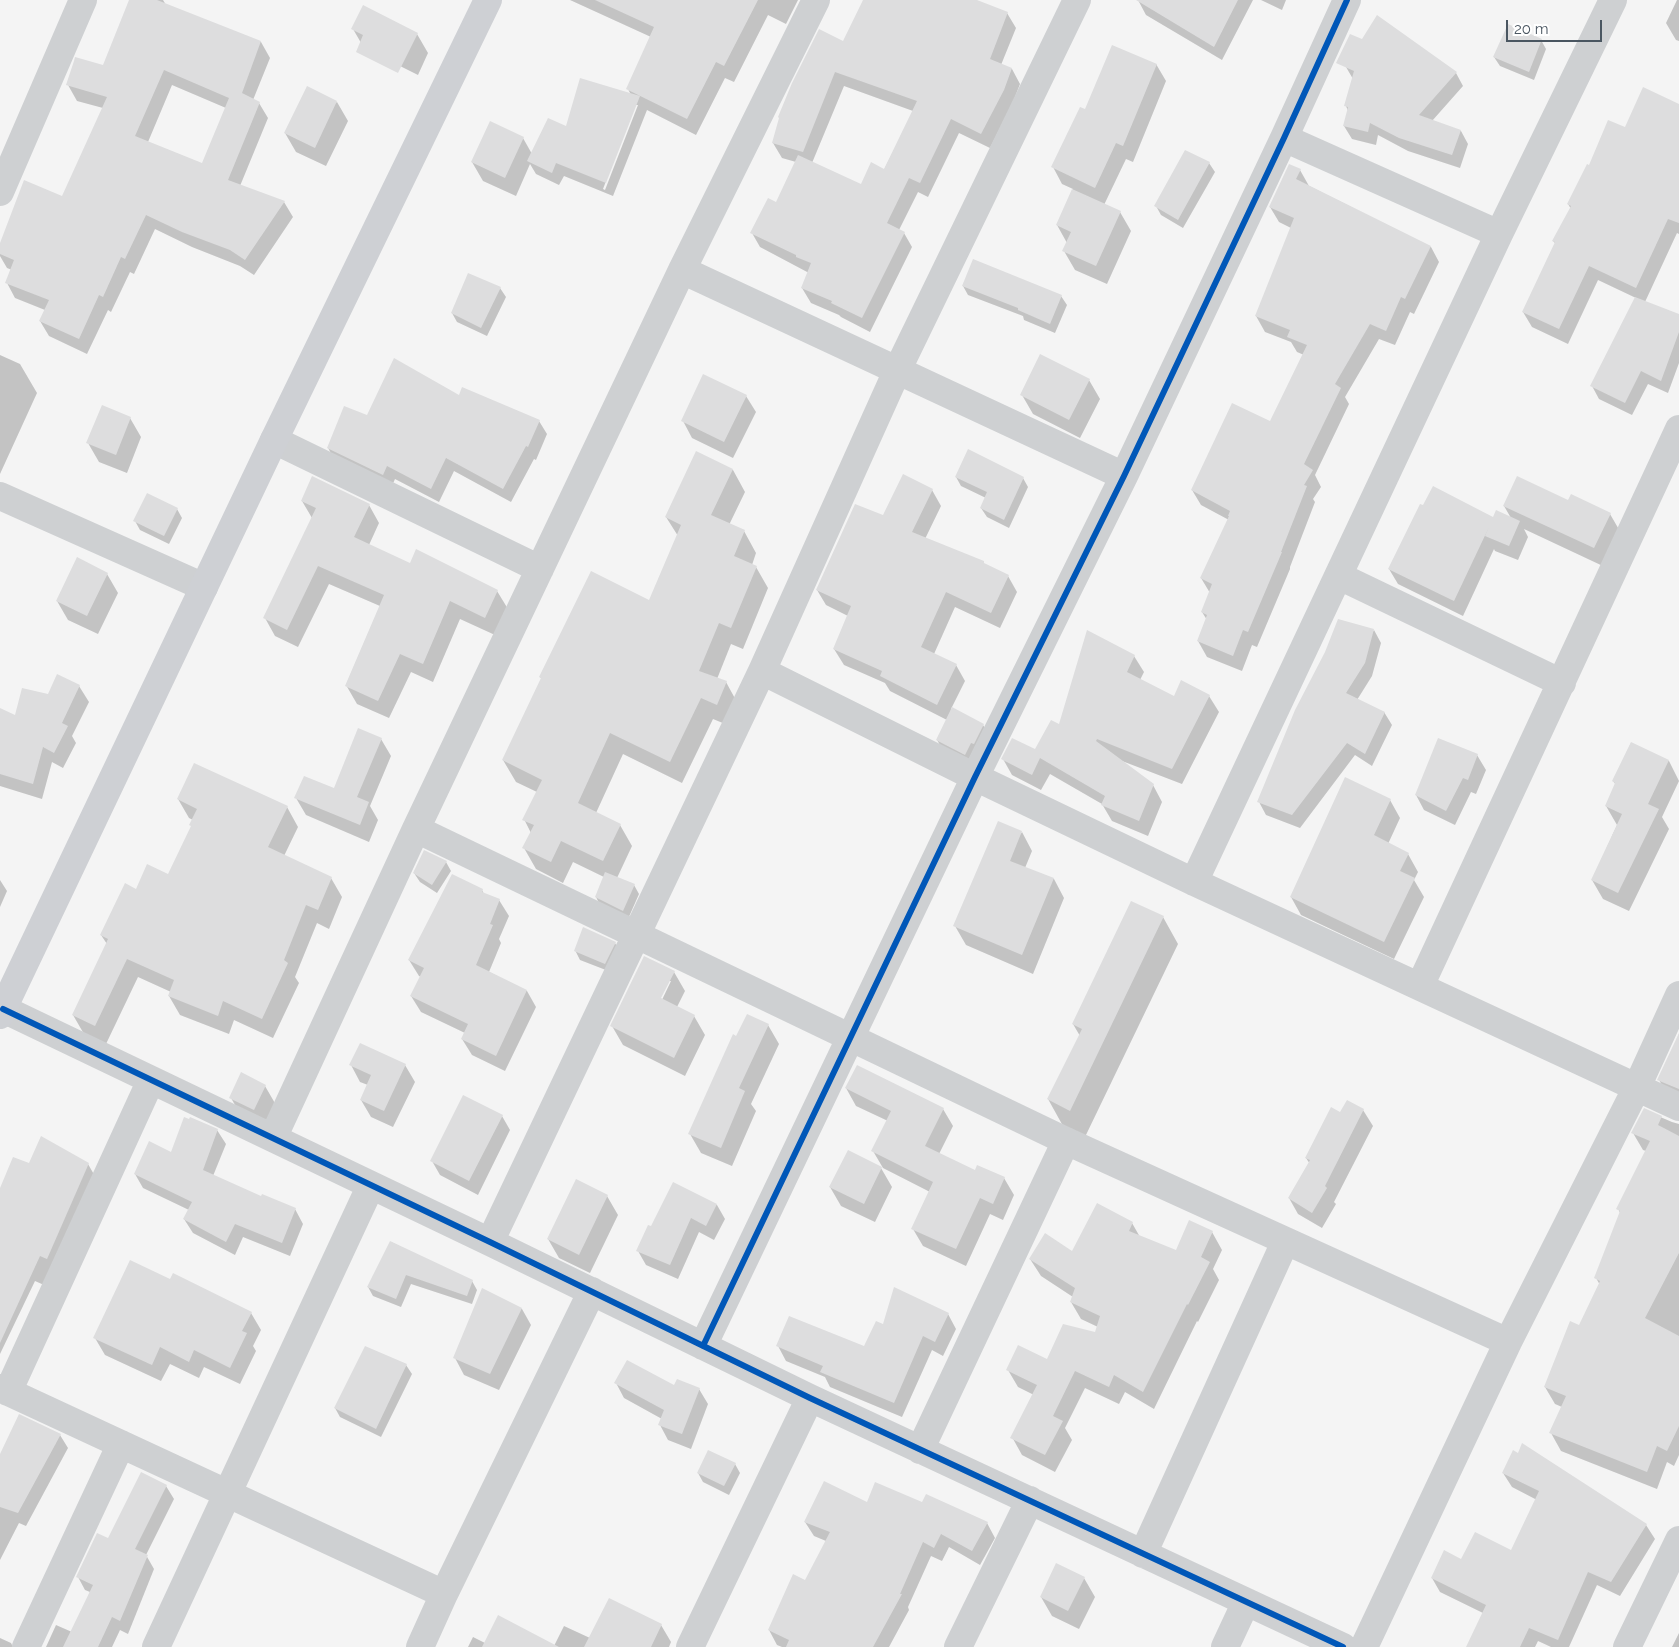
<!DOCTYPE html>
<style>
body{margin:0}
#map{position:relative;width:1679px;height:1647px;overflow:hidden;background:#f4f4f4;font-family:Raleway,sans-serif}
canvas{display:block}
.scale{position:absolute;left:1506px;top:20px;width:96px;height:22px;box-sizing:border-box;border:2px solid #4a5661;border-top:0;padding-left:6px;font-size:15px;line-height:18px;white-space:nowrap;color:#4a5661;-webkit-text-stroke:4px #fff;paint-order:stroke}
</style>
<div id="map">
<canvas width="1679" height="1647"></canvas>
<div class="scale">20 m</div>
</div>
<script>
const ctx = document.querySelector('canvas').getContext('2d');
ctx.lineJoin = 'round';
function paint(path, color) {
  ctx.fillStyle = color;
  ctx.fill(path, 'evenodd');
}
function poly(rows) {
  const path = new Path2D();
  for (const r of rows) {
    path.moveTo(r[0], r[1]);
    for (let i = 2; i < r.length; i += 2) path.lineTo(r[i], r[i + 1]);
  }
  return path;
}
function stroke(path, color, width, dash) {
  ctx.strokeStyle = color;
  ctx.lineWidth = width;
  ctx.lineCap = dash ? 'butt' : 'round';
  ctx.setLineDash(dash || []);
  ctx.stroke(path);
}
const shadow = poly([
 [130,0,163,0,166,5,261,42,270,58,253,100,259,103,268,118,240,186,284,202,293,217,254,275,240,266,192,247,155,229,134,274,130,272,111,312,108,310,87,354,49,336,40,321,45,310,15,298,7,283,12,270,7,268,0,256,0,247,63,197,103,108,77,101,68,85,104,67],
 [172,85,226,108,203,164,148,142],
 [570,0,798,0,786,24,768,15,734,82,725,78,696,135,647,110,613,196,564,176,559,185,536,174,530,164,516,196,483,181,472,162,523,138,532,154,567,128,631,95,628,89,651,37],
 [635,105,638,105,605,190,603,189],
 [864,0,974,0,1007,13,1016,28,1001,65,1012,69,1020,84,1012,105,990,148,959,133,928,197,918,192,899,230,904,233,912,247,870,332,841,317,839,315,811,303,802,288,809,273,760,247,752,233,777,204,796,162,782,158,773,143,844,42],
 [844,86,913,111,884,170,861,186,812,163],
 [1138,0,1253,0,1222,60,1146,15],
 [1261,0,1286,0,1282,10],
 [1677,0,1679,0,1679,41,1676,40,1666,23],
 [363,7,417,34,428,53,418,75,364,48,353,29],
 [1541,40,1546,49,1534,80,1500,66,1494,57],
 [1156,64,1166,81,1133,162,1126,159,1104,205,1120,212,1131,231,1107,284,1075,270,1064,251,1067,243,1057,225,1073,189,1062,184,1053,167,1086,111],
 [1346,67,1456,73,1463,86,1432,121,1461,131,1468,144,1460,168,1408,151,1378,135,1376,145,1352,139,1344,126,1348,111,1346,106,1353,79],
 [337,102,348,121,326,166,296,152,285,133],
 [1679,105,1679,234,1677,233,1645,302,1679,315,1679,363,1668,393,1648,384,1632,415,1599,399,1592,386,1636,298,1598,280,1568,344,1532,327,1523,312,1556,244,1553,241,1571,209,1568,204,1590,167,1625,128],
 [1209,163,1215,172,1183,228,1161,215,1156,206],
 [1300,170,1309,186,1431,247,1439,262,1414,314,1410,312,1395,345,1379,339,1345,397,1349,404,1315,475,1321,487,1313,499,1315,502,1290,567,1290,569,1257,647,1252,645,1242,671,1207,657,1198,641,1207,620,1202,612,1210,593,1201,578,1229,520,1201,505,1192,490,1271,422,1304,355,1297,352,1291,342,1265,332,1256,316,1291,228,1279,222,1270,207],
 [963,286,1061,296,1067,305,1055,333,1024,320,1023,316,968,295],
 [500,288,506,297,487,336,457,322,452,313],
 [0,355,20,364,37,393,0,474],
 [1089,380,1100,399,1080,438,1033,414,1022,395],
 [746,396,756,412,733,458,692,438,683,421],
 [459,397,539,421,547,434,536,460,534,459,511,502,454,471,439,502,395,479,391,488,336,462,328,448,368,417],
 [130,418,141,437,127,473,99,462,88,443],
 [697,453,733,470,745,492,729,525,744,531,756,553,752,565,756,567,768,588,743,649,731,644,717,679,726,682,738,704,730,726,713,719,682,783,623,754,596,813,620,825,632,846,617,878,634,885,639,894,628,919,601,907,596,897,604,877,573,862,563,883,536,869,524,848,531,833,524,819,537,792,516,782,503,760,542,679,540,677,649,602,678,536,666,517],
 [956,477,1023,478,1028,487,1009,528,987,517,981,508,986,498,961,486],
 [932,490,941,506,925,539,1008,576,1017,592,1000,628,955,607,934,654,956,665,965,681,951,709,983,725,992,740,974,769,946,755,937,740,947,720,890,691,885,683,844,665,834,649,848,616,826,605,817,590,884,517],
 [302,501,369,505,379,523,369,545,410,564,497,591,508,609,495,635,460,619,433,682,411,672,389,718,357,704,346,685,380,606,329,584,298,647,275,636,265,618,312,518],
 [1569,501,1610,514,1621,533,1605,567,1524,529,1528,537,1518,560,1495,551,1494,549,1463,616,1398,584,1389,569,1494,519,1511,518,1504,506],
 [177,509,182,518,169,544,140,530,135,521],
 [107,574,118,593,98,634,68,620,57,601],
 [1374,630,1381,643,1372,676,1357,700,1384,712,1392,725,1372,766,1355,755,1300,828,1266,815,1259,802],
 [1134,656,1144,672,1140,680,1175,698,1209,696,1219,712,1182,784,1122,761,1153,785,1162,802,1148,836,1112,821,1102,804,1050,774,1041,790,1012,775,1003,759,1036,751,1060,726],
 [79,686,89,702,72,736,76,743,63,768,52,762,42,799,0,786,0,709,16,717,49,696],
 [381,739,391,756,370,806,378,820,369,842,306,815,296,798,335,789],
 [1631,743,1669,761,1679,781,1662,817,1669,829,1629,911,1603,899,1592,880,1617,825,1606,806,1616,785,1613,781],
 [1477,755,1486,770,1476,794,1471,792,1455,825,1424,810,1416,795],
 [178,799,287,807,298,827,284,856,331,878,342,897,329,929,317,923,295,977,299,983,273,1038,234,1020,229,1034,180,1015,169,996,171,992,138,977,106,1044,84,1034,73,1015,107,944,101,935,136,890,169,876,192,827,193,820,189,818],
 [1390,800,1400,818,1388,844,1408,854,1418,872,1414,880,1424,897,1394,959,1301,915,1291,897],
 [1022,832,1032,851,1025,868,1054,879,1064,898,1033,974,966,945,955,926],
 [446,862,451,871,437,893,420,882,414,873],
 [0,880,7,891,0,907],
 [482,890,484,894,499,900,509,916,499,939,501,943,489,972,527,991,536,1007,505,1071,472,1055,462,1039,465,1033,421,1012,411,996,421,977,419,976,409,960],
 [1163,917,1178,944,1085,1137,1063,1126,1048,1099,1080,1036,1073,1024],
 [615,943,620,952,611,972,580,960,575,950],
 [674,972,685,991,677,1007,694,1016,705,1035,685,1076,623,1045,612,1026],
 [668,981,671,981,660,1004,658,1003],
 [768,1025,779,1044,751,1104,756,1111,732,1166,701,1153,690,1134,737,1038],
 [1679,1034,1679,1102,1669,1097,1659,1080],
 [351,1065,405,1065,415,1082,393,1127,371,1117,361,1100,368,1085,360,1082],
 [265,1086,276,1105,265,1128,242,1117,231,1098],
 [846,1088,943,1109,953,1126,939,1154,975,1172,1004,1178,1014,1195,1003,1220,990,1214,966,1266,923,1246,913,1229,930,1192,883,1168,873,1151,888,1121,856,1106],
 [1363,1110,1373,1126,1334,1202,1336,1204,1322,1228,1298,1214,1289,1198,1310,1164,1306,1158,1341,1113],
 [1644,1110,1672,1122,1679,1124,1679,1455,1674,1466,1667,1462,1657,1489,1561,1451,1551,1433,1562,1407,1555,1404,1545,1387,1580,1327,1600,1285,1596,1278,1620,1213,1618,1208,1646,1151,1643,1150,1633,1133],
 [502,1116,510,1130,478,1195,440,1175,432,1161],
 [190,1121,217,1130,226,1144,213,1176,262,1198,295,1209,303,1224,290,1256,243,1237,235,1255,193,1233,184,1219,189,1210,143,1188,135,1174,171,1153],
 [88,1164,104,1192,53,1289,35,1281,0,1354,0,1191,29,1165],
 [881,1168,892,1187,875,1222,841,1206,830,1187],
 [673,1184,717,1205,725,1219,714,1240,699,1232,678,1279,646,1265,638,1251,652,1228],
 [607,1196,618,1215,590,1273,559,1258,548,1239],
 [1132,1223,1140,1237,1176,1252,1212,1232,1222,1250,1213,1269,1219,1280,1198,1322,1197,1321,1154,1409,1125,1392,1119,1404,1085,1388,1065,1428,1072,1440,1055,1472,1022,1455,1012,1437,1034,1395,1018,1387,1008,1370,1047,1360,1096,1333,1098,1327,1081,1319,1071,1302,1073,1297,1041,1276,1030,1259,1073,1252],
 [391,1242,472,1281,477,1290,472,1304,411,1284,401,1307,373,1296,368,1287],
 [171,1280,251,1313,261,1330,253,1346,256,1351,240,1384,204,1367,199,1378,170,1364,161,1381,105,1355,95,1338],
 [483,1290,522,1309,531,1325,499,1390,464,1375,455,1358],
 [948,1314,956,1329,943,1356,932,1350,902,1417,830,1387,825,1377,786,1361,778,1346,864,1348,884,1326],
 [406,1365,412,1374,381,1437,340,1417,335,1408],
 [616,1383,699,1389,708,1404,691,1449,668,1440,660,1425,662,1419,624,1398],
 [60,1435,68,1448,26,1526,19,1523,0,1560,0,1457],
 [735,1464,740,1473,729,1495,703,1482,698,1473],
 [1503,1473,1646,1525,1655,1539,1620,1596,1597,1585,1569,1647,1551,1647,1538,1641,1535,1647,1467,1647,1483,1613,1440,1592,1432,1578,1462,1561,1512,1551,1537,1500,1512,1487],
 [166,1486,174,1499,146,1555,154,1569,128,1634,120,1630,112,1647,46,1647,56,1625,72,1632,90,1592,85,1590,78,1577,108,1540],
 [868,1504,923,1504,987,1523,995,1538,980,1565,949,1547,942,1561,931,1556,908,1607,909,1610,889,1647,782,1647,777,1645,769,1630,805,1582,826,1541,814,1536,805,1522],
 [1084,1578,1095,1597,1079,1629,1052,1616,1041,1597],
 [661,1625,671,1642,669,1647,468,1647,473,1637,485,1643,554,1646,564,1626,590,1638],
 [1679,1633,1679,1647,1672,1647],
 [0,1638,11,1643,13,1647,0,1647]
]);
const building = poly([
 [129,0,157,0,261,41,242,93,260,102,228,180,285,201,245,260,230,250,182,232,146,215,125,259,121,257,103,297,99,295,79,339,39,321,49,300,5,283,14,260,0,254,0,243,24,180,62,196,107,97,66,85,74,61,75,57,103,65],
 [164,70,229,98,202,163,135,136],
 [595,0,758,0,724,66,716,62,687,119,626,89,654,27],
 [863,0,977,0,1008,12,990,59,1012,68,1004,90,981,134,951,119,920,183,909,178,887,223,905,232,862,318,831,303,832,301,801,288,811,263,796,257,796,255,750,233,768,198,776,202,798,155,861,184,871,162,884,169,917,101,835,72,803,152,772,143,779,118,778,117,792,83,819,29,843,41],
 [1136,0,1238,0,1214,47],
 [363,5,418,33,398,73,356,52,363,35,351,29],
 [1377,15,1457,72,1419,115,1461,130,1452,155,1399,138,1370,123,1368,132,1343,126,1348,107,1344,106,1354,71,1336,63,1350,34,1362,39],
 [1508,24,1542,39,1529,72,1493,57],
 [1112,45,1157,64,1123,146,1116,143,1095,188,1051,167,1080,107,1085,109],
 [580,78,640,96,606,183,556,163,552,173,527,161,548,118,566,126],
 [307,86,337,101,315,148,284,133],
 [1643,87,1679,104,1679,223,1668,219,1636,288,1589,266,1559,329,1522,312,1555,242,1552,241,1571,206,1567,204,1587,164,1589,165,1608,120,1625,127],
 [490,121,524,137,505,178,471,162],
 [1185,150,1210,162,1178,220,1154,206],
 [1289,164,1301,169,1296,179,1431,246,1405,299,1401,297,1386,331,1370,324,1335,384,1341,388,1304,464,1313,470,1304,485,1307,486,1281,552,1282,552,1248,632,1243,630,1233,656,1197,641,1207,615,1201,612,1212,584,1200,578,1229,516,1228,516,1230,511,1191,490,1232,403,1270,421,1307,345,1287,337,1290,330,1255,316,1294,218,1269,207],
 [1072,189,1121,211,1096,266,1062,251,1071,232,1056,225],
 [973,259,1062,295,1050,324,1018,310,1018,308,962,286],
 [468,273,501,287,481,328,451,313],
 [1635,297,1679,314,1679,332,1661,381,1641,371,1625,403,1590,386],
 [1040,354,1090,379,1069,420,1020,395],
 [394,358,459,395,462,387,540,420,528,447,526,446,503,489,446,458,431,489,387,466,383,475,327,448,344,406,367,415],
 [703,374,747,395,724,442,681,421],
 [102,405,131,417,116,455,86,443],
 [968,449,1024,477,1004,520,980,508,987,492,955,477],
 [696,451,733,469,711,515,745,530,734,556,757,566,731,628,719,623,699,671,727,681,717,705,701,698,670,762,610,733,578,803,621,824,603,861,561,841,551,862,522,848,534,825,522,820,542,780,502,760,541,678,539,677,591,571,649,600,681,525,665,517],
 [903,474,933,489,912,532,984,561,984,563,1009,575,991,613,946,592,921,647,957,664,937,705,880,676,882,671,833,649,851,606,816,590,855,504,883,515],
 [312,476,370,504,354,537,410,563,416,549,498,590,485,618,450,601,423,664,400,654,378,701,345,686,384,595,318,566,287,630,263,618,316,508,301,501],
 [1517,476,1568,500,1571,494,1611,513,1594,548,1503,506],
 [1433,486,1493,517,1496,510,1520,521,1509,546,1485,536,1489,527,1454,601,1388,569,1420,504,1423,505],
 [147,493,178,508,164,536,133,521],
 [77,557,108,573,87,616,56,601],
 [1338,619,1374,629,1365,663,1346,693,1385,712,1365,754,1347,743,1292,815,1257,802,1295,710,1325,652],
 [1087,630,1135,655,1127,672,1174,696,1181,680,1210,695,1172,769,1097,739,1096,741,1154,784,1139,821,1101,805,1105,796,1040,758,1032,775,1001,759,1012,738,1035,749,1051,720,1059,724],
 [57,674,80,685,62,723,68,726,54,753,43,747,33,784,0,774,0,708,15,715,22,688,48,694],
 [952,707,984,724,974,744,971,743,965,755,936,740],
 [358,728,382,738,357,797,369,802,360,825,294,798,304,776,334,788],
 [1438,738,1478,754,1468,780,1463,778,1446,811,1415,795],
 [1631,742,1669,760,1648,804,1659,809,1618,893,1591,880,1622,814,1605,806,1615,783,1612,781],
 [194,763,288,806,268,847,332,877,318,910,306,905,284,960,288,963,262,1019,223,1001,218,1016,168,996,174,980,127,959,95,1026,72,1015,108,939,100,935,125,883,136,889,147,864,168,874,191,826,189,825,197,809,177,799],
 [1345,777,1391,799,1374,835,1409,853,1400,871,1415,878,1384,942,1290,897],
 [998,821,1022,831,1010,861,1054,878,1022,955,953,926],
 [424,850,447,861,432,885,413,873],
 [605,872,635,884,623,911,595,897],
 [452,874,483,889,482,892,500,899,490,924,493,925,476,965,527,990,496,1056,461,1039,468,1024,410,996,424,968,408,960],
 [1131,901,1164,916,1070,1111,1047,1099,1082,1029,1072,1024],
 [583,927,616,942,605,964,574,951],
 [644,956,675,971,661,998,695,1015,674,1058,610,1026],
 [747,1014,769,1024,739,1088,745,1091,721,1148,688,1134,733,1034,736,1036],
 [1679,1033,1679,1089,1657,1080],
 [360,1043,406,1064,384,1111,360,1100,371,1075,349,1065],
 [857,1065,944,1108,925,1146,975,1170,977,1165,1005,1177,993,1204,980,1198,956,1249,911,1229,933,1182,871,1151,891,1111,845,1088],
 [241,1072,266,1085,254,1110,229,1098],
 [463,1095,503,1115,469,1181,430,1161],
 [1347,1100,1364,1109,1325,1186,1327,1188,1312,1213,1288,1198,1310,1160,1305,1158,1331,1107,1340,1112],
 [1644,1108,1662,1116,1658,1125,1679,1136,1679,1253,1645,1318,1679,1336,1679,1426,1667,1451,1657,1446,1647,1472,1549,1433,1566,1396,1544,1387,1570,1321,1579,1325,1600,1281,1594,1278,1620,1211,1616,1209,1650,1141,1631,1133],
 [184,1117,189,1119,190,1117,218,1129,203,1170,261,1196,262,1194,296,1208,282,1243,235,1224,226,1242,183,1219,192,1202,134,1174,149,1141,171,1152],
 [41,1136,89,1163,47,1259,40,1256,0,1343,0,1188,13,1157,29,1163],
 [848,1150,882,1167,864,1204,829,1187],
 [576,1179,608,1195,579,1255,547,1239],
 [673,1182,717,1204,706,1226,691,1218,670,1265,636,1251,648,1225,651,1226],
 [1097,1203,1133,1222,1129,1231,1176,1250,1189,1220,1213,1231,1201,1257,1210,1262,1188,1305,1187,1304,1143,1392,1114,1375,1109,1387,1075,1371,1053,1416,1063,1421,1045,1455,1010,1438,1037,1385,1006,1370,1018,1345,1047,1359,1063,1324,1095,1332,1100,1316,1070,1302,1075,1288,1029,1259,1045,1233,1072,1251],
 [390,1241,473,1280,467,1296,406,1275,396,1299,367,1287],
 [130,1260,170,1279,173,1273,252,1312,242,1331,247,1333,230,1368,194,1350,189,1362,160,1347,152,1365,93,1338],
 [894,1287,949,1313,935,1342,923,1336,894,1403,820,1372,823,1366,776,1346,789,1316,864,1346,876,1321,883,1324],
 [482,1288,522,1308,490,1374,453,1358],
 [365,1346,407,1364,376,1429,334,1408],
 [627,1360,674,1385,677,1379,700,1388,682,1434,658,1425,664,1410,614,1383],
 [19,1414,61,1434,18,1513,0,1507,0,1454],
 [1522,1443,1647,1524,1611,1582,1588,1572,1558,1640,1529,1628,1520,1647,1466,1647,1486,1605,1431,1578,1444,1550,1461,1559,1475,1532,1511,1550,1539,1491,1502,1473,1513,1450,1518,1453],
 [708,1450,736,1463,724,1486,697,1473],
 [141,1472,167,1485,135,1549,148,1555,120,1621,112,1617,98,1647,63,1647,93,1585,76,1577,97,1533,108,1538],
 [824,1481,867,1502,875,1482,922,1502,926,1494,988,1522,972,1551,941,1534,934,1548,923,1542,900,1594,902,1594,873,1647,786,1647,789,1640,768,1630,793,1574,805,1580,830,1532,804,1522],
 [1056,1563,1085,1577,1068,1611,1040,1597],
 [609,1598,662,1624,651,1647,584,1647],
 [498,1615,559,1647,482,1647]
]);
const street = poly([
 [1284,138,1499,234],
 [0,192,83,0],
 [682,270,1124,476],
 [274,440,540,569],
 [0,496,204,587],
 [1339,576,1562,683],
 [762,671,975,777,1194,882,1679,1107],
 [416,829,1066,1141,1508,1342],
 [1194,882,1499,234,1613,0],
 [1420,986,1679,429],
 [3,1009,490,1242,810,1398,1343,1647],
 [273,1138,416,829,682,270,816,0],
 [490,1242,762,671,897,371,1077,0],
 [703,1346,975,777,1124,476,1284,138,1347,0],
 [0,1388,444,1594],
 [8,1392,151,1080],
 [920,1450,1066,1141],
 [1143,1554,1285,1242],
 [26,1647,121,1444],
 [156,1647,371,1185],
 [420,1647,444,1594,592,1291],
 [690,1647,810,1398],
 [958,1647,1030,1500],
 [1225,1647,1246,1602],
 [1364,1647,1508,1342,1637,1087,1679,995],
 [1627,1647,1679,1540]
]);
const secondary = poly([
 [0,1015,274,440,488,0]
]);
const cycleway = poly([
 [3,1009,490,1242,810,1398,1343,1647],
 [703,1346,975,777,1124,476,1284,138,1347,0]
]);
paint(shadow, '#0003');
paint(building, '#ddddde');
stroke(street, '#ced0d2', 28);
stroke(secondary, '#ced0d4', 28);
stroke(cycleway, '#0057b8', 6);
</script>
